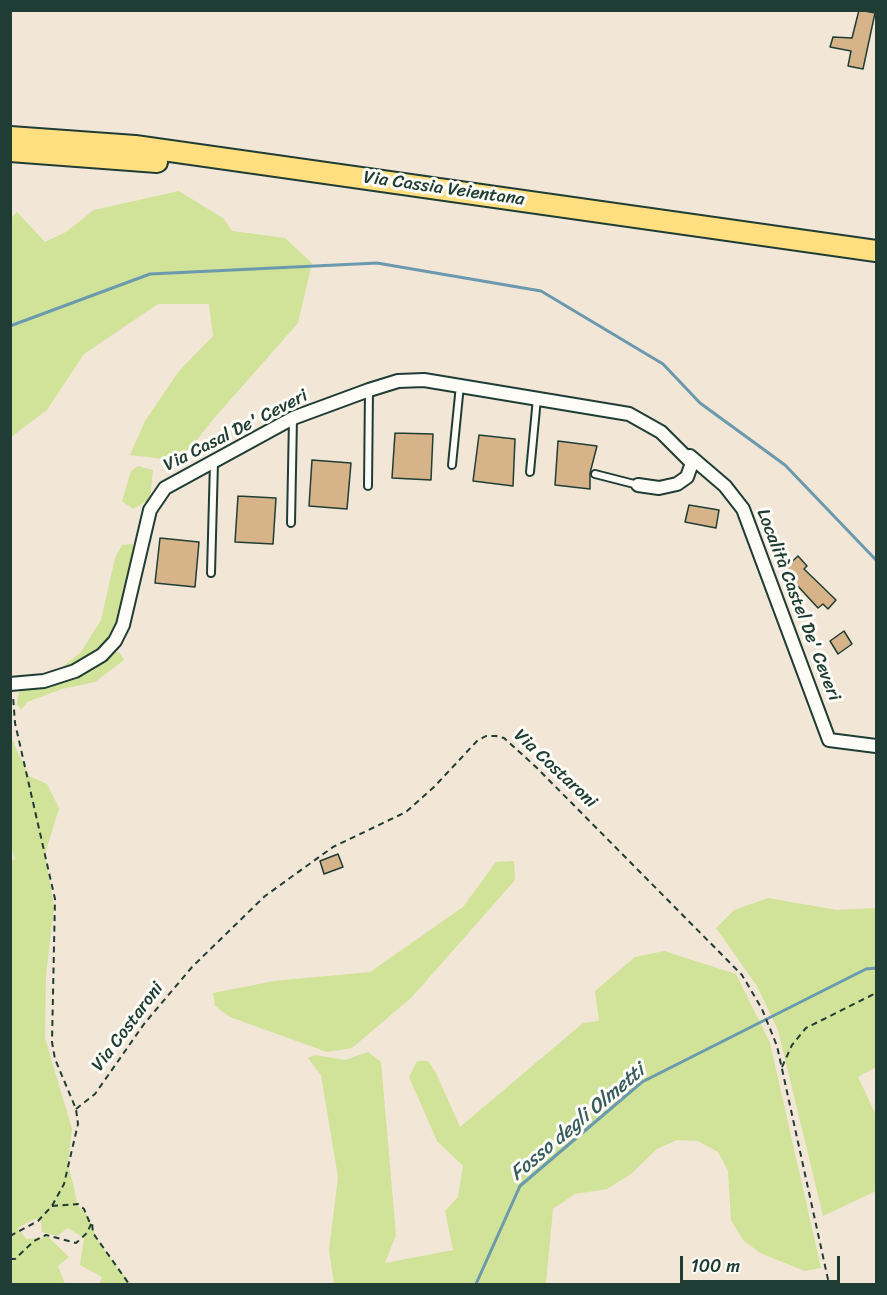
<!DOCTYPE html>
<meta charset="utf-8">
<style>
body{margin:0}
#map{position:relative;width:887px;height:1295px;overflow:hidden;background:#f2e6d6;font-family:Sriracha,sans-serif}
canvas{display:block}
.frame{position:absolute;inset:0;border:12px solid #1f3d34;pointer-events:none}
.scale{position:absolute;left:680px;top:1256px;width:160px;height:27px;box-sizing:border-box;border:3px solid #1f3d34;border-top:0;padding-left:8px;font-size:18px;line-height:21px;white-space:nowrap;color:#1f3d34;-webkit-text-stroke:4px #fdfcf7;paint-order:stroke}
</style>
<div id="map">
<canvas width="887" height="1295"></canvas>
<div class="frame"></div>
<div class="scale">100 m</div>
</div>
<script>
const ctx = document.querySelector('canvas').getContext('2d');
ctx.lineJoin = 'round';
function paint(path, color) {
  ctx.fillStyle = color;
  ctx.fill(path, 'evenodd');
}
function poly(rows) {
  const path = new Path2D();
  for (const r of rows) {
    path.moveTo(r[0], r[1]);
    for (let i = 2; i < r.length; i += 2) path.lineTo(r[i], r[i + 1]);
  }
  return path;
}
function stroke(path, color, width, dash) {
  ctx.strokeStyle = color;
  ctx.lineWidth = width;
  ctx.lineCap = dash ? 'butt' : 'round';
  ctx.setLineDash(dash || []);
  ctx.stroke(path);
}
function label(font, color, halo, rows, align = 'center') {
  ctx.font = font + ' Sriracha,sans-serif';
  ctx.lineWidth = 6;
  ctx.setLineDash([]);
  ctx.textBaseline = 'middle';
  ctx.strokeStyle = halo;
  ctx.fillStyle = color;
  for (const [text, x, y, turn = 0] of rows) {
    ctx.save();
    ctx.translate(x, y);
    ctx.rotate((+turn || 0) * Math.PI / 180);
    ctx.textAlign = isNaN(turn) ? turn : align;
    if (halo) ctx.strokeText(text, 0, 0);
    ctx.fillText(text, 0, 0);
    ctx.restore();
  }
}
const green = poly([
 [179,191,224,219,232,231,285,238,312,263,298,323,210,423,181,461,130,455,145,421,179,371,213,336,209,304,158,304,84,354,47,410,11,437,11,218,17,212,45,242,66,232,94,210],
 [138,466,153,470,150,499,133,509,122,501,131,471],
 [133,544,133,560,116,629,105,653,119,652,124,660,95,682,62,689,27,702,21,710,17,704,20,687,33,675,55,673,81,652,101,620,115,558,122,545],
 [10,735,29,776,47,784,59,808,45,854,54,906,46,976,45,1038,72,1129,68,1163,78,1206,87,1215,98,1240,117,1268,132,1284,99,1284,102,1277,80,1265,84,1238,68,1228,57,1236,42,1232,41,1222,36,1218,18,1228,26,1239,47,1237,46,1235,69,1257,58,1266,65,1284,11,1284,10,862,15,859,10,845],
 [514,861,515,880,412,997,352,1048,327,1052,230,1017,215,1006,213,993,274,981,370,972,463,907,496,862],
 [768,898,837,910,876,908,876,1067,858,1077,876,1115,876,1191,823,1216,778,1030,757,986,716,928,734,910],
 [664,951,736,974,770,1043,821,1268,805,1271,760,1253,743,1240,731,1220,728,1171,718,1152,698,1141,677,1140,657,1149,631,1174,607,1189,575,1194,553,1209,546,1284,334,1284,329,1250,338,1177,321,1075,308,1058,315,1055,345,1060,368,1052,381,1062,396,1235,385,1263,453,1250,445,1211,458,1197,463,1166,437,1141,409,1077,417,1061,428,1061,436,1073,460,1127,583,1023,599,1021,595,991,635,957]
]);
const stream = poly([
 [10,326,150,274,377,263,541,291,663,364,700,403,785,465,876,560],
 [476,1284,520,1186,642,1082,866,969,876,968]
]);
const building = poly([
 [859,10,875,13,863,69,848,66,851,51,830,47,833,37,852,38,859,10],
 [395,433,433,434,431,480,392,478,395,433],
 [479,435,515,439,513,486,473,481,479,435],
 [558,441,597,446,590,473,590,489,555,485,558,441],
 [312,460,351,463,347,509,309,506,312,460],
 [238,496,276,498,273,544,235,542,238,496],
 [689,505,719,510,716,528,685,522,689,505],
 [160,538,199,542,195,587,155,583,160,538],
 [798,556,807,566,804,569,836,600,828,609,823,604,818,608,783,570,798,556],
 [844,631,852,644,838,654,830,641,844,631],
 [338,854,343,867,324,874,320,861,338,854]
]);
const path = poly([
 [782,1067,792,1045,806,1028,876,993],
 [76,1109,95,1094,144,1024,192,967,265,896,333,847,406,812,434,787,477,741,486,736,496,736,504,738,536,767,742,975,762,1009,777,1046,829,1284],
 [52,1206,78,1204,84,1209,89,1221,92,1222,93,1233,129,1284],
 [10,1236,38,1221,52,1206,64,1184,78,1124,76,1109,55,1059,52,1042,55,899,15,723,13,696],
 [10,1259,15,1259,34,1241,46,1235,76,1243,87,1233,92,1222]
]);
const service = poly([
 [452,465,460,385],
 [530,472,537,398],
 [595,474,638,485],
 [368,486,369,390],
 [291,523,293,418],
 [211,573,214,462]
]);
const minor = poly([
 [690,456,725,486,743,509,829,740,876,746],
 [10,684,44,681,75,671,102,655,115,641,123,625,150,510,165,488,293,418,369,390,398,381,424,380,629,414,661,432,692,463,687,477,677,484,659,488,638,485]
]);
const trunk = poly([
 [10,137,135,146,876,251],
 [10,151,157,162]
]);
const streetNames = [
 ["Via Cassia Veientana",444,189,8],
 ["Via Casal De' Ceveri",236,431,-27],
 ["Località Castel De' Ceveri",798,605,69],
 ["Via Costaroni",555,769,43],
 ["Via Costaroni",128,1027,-53]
];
const waterNames = [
 ["Fosso degli Olmetti",578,1123,-40]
];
paint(green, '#d0e398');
stroke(stream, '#6b99ad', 3);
paint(building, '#d7b389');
stroke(building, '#1f3d34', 1.5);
stroke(service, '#1f3d34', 10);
stroke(minor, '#1f3d34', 16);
stroke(trunk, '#1f3d34', 24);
stroke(path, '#1f3d34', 2, [6, 4.5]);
stroke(service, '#fdfcf7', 6);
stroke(minor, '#fdfcf7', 12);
stroke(trunk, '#ffdf80', 20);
label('18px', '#1f3d34', '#fdfcf7', streetNames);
label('italic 20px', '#385c5c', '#fdfcf7', waterNames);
</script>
